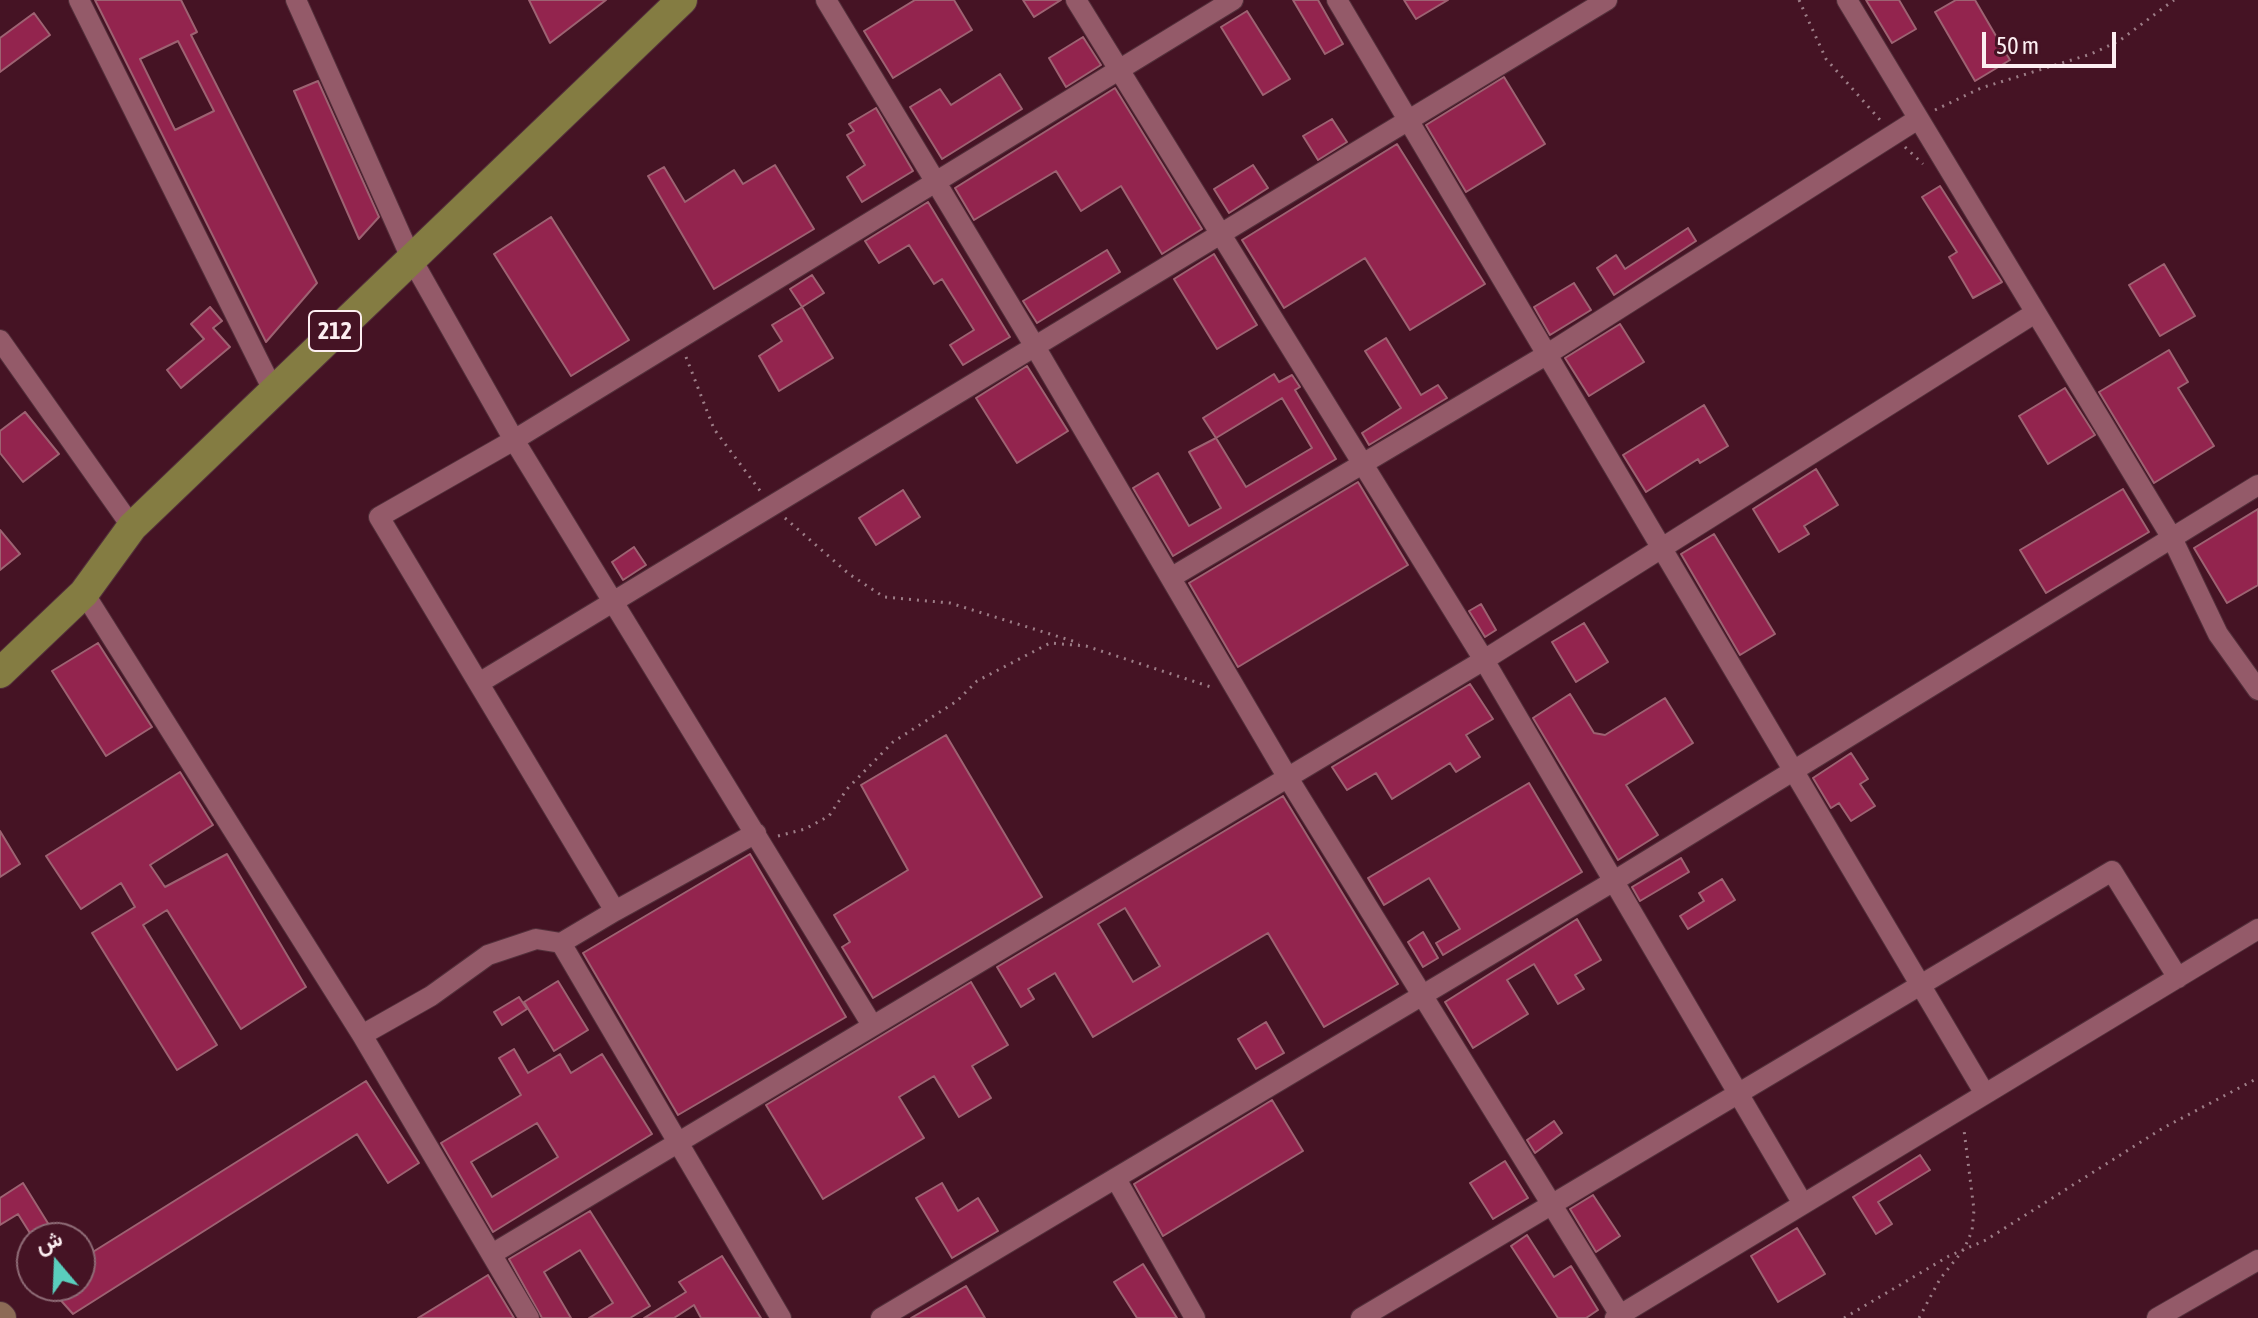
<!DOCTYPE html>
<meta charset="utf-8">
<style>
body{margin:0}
#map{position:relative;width:2258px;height:1318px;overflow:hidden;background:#451324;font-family:"Asap Condensed",Vazirmatn,sans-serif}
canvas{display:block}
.north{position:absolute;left:16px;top:1222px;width:80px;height:80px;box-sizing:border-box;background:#451324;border:2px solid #8e6b76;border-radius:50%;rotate:341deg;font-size:22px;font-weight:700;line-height:32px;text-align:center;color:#fceef1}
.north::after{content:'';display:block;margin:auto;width:28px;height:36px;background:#5acebd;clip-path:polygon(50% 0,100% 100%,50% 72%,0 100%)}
.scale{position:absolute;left:1982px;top:32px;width:134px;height:36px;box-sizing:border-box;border:4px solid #fceef1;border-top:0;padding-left:10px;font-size:24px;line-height:28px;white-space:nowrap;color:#fceef1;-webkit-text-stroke:6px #451324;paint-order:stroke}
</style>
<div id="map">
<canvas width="2258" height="1318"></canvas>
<div class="north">ش</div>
<div class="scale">50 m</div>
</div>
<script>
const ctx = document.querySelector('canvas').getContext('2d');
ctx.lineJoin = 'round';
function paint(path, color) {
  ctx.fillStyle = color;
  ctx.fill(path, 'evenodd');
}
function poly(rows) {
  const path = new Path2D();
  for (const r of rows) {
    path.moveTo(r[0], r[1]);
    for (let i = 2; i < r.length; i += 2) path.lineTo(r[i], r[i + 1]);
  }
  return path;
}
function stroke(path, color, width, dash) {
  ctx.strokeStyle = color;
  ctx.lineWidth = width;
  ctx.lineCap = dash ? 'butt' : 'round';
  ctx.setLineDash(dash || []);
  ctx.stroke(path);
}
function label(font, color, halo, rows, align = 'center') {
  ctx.font = font + ' "Asap Condensed",sans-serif';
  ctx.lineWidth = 6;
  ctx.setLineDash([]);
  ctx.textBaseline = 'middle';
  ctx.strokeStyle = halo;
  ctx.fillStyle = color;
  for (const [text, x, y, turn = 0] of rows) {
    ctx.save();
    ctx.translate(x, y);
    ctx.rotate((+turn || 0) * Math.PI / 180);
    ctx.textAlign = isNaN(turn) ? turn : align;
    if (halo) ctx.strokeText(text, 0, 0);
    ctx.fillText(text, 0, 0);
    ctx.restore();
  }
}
const building = poly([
 [95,0,181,0,197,32,191,35,317,283,266,342,95,0],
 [178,41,214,111,175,130,140,59,178,41],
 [529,0,606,0,550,43,529,0],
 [915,0,954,0,972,30,893,78,864,31,915,0],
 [1023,0,1061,0,1034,17,1023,0],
 [1293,0,1318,0,1343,44,1325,54,1293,0],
 [1404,0,1448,0,1416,19,1404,0],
 [1866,0,1899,0,1916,29,1892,43,1866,0],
 [1956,0,1975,0,2010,60,1975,81,1935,12,1956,0],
 [1247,11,1290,79,1263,95,1221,27,1247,11],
 [34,13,50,35,0,72,0,38,34,13],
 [1083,37,1101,65,1066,87,1049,58,1083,37],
 [1000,74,1022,109,942,159,910,107,940,89,951,105,1000,74],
 [1504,77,1545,144,1466,192,1426,125,1504,77],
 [318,81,379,217,359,239,294,91,318,81],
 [1115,88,1202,229,1162,254,1121,186,1081,211,1056,171,974,220,955,188,1115,88],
 [876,108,913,171,862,202,847,177,865,165,847,135,854,131,849,124,876,108],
 [1332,119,1347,142,1318,160,1303,136,1332,119],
 [1397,144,1485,284,1410,330,1365,258,1284,308,1242,240,1397,144],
 [775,165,814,229,714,289,648,176,664,167,685,202,734,170,743,184,775,165],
 [1253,165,1268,188,1229,213,1214,189,1253,165],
 [1940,186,2002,282,1973,298,1949,257,1957,252,1922,197,1940,186],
 [928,202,1010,337,963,365,950,345,974,330,942,279,934,284,909,245,879,263,865,241,928,202],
 [551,217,629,340,571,376,494,254,551,217],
 [1688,228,1696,241,1614,295,1597,268,1616,255,1625,269,1688,228],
 [1107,250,1120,272,1037,323,1023,301,1107,250],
 [1214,254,1257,325,1217,349,1174,279,1214,254],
 [2164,264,2195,316,2160,336,2129,285,2164,264],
 [812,275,824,293,802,307,790,289,812,275],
 [1574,283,1591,310,1550,335,1534,307,1574,283],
 [210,307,222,321,213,328,230,347,181,388,167,370,204,339,191,324,210,307],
 [802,307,833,358,779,391,759,356,782,341,772,325,802,307],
 [1620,324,1644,362,1589,396,1565,358,1620,324],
 [1386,338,1421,395,1438,385,1447,398,1369,445,1362,433,1401,408,1365,351,1386,338],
 [2169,350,2188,382,2178,388,2214,446,2154,483,2099,392,2169,350],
 [1027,366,1068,431,1017,463,976,398,1027,366],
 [1274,374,1279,382,1292,375,1300,387,1295,390,1336,459,1173,556,1133,488,1158,473,1189,526,1221,508,1189,452,1216,438,1203,418,1274,374],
 [1282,398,1312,448,1246,487,1216,438,1282,398],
 [2065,388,2095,435,2048,464,2019,416,2065,388],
 [1704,405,1728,446,1700,463,1698,459,1646,492,1623,455,1704,405],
 [25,412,59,454,23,482,0,453,0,431,25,412],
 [1816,469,1838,505,1804,526,1809,534,1779,552,1753,509,1816,469],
 [1358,482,1408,565,1238,667,1189,583,1358,482],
 [2123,489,2149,532,2046,593,2020,550,2123,489],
 [903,490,920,517,876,545,859,518,903,490],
 [2258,509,2258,585,2227,603,2194,548,2258,509],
 [0,530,20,554,0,570,0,530],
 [1714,534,1775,634,1740,655,1681,554,1714,534],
 [634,547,646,565,623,580,612,562,634,547],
 [1481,604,1496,630,1485,637,1469,611,1481,604],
 [1584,623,1608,662,1576,682,1552,642,1584,623],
 [98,643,152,727,106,756,52,671,98,643],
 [1470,684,1493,719,1466,735,1480,757,1456,772,1450,763,1392,799,1376,773,1347,790,1332,767,1470,684],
 [1570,694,1594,733,1605,735,1665,698,1693,743,1626,785,1658,835,1618,860,1533,718,1570,694],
 [946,735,1042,897,873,998,842,947,850,942,834,915,908,870,861,785,946,735],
 [1851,753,1868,779,1860,784,1875,806,1851,821,1839,803,1831,808,1813,778,1851,753],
 [180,772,213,825,150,865,165,887,227,854,306,987,241,1029,167,910,143,925,217,1045,177,1070,92,933,135,907,121,883,81,909,46,856,180,772],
 [1529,783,1582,872,1443,955,1436,943,1460,929,1429,878,1384,905,1368,878,1529,783],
 [1283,796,1398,984,1324,1027,1268,933,1093,1037,1055,973,1028,989,1034,999,1021,1007,997,967,1283,796],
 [1125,908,1160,966,1133,982,1098,924,1125,908],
 [0,831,20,864,0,877,0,831],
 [750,854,846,1017,678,1115,583,953,750,854],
 [1681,858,1689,872,1640,901,1632,887,1681,858],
 [1722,879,1735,900,1688,929,1680,916,1704,901,1699,893,1722,879],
 [1577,919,1601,960,1575,975,1584,989,1558,1004,1534,964,1507,980,1528,1014,1473,1048,1445,1002,1577,919],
 [1423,932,1438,958,1423,967,1408,942,1423,932],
 [558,981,588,1030,554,1051,524,1002,558,981],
 [971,982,1008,1045,972,1066,991,1098,959,1117,934,1076,899,1097,924,1138,823,1199,766,1105,971,982],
 [519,997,527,1009,502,1025,494,1012,519,997],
 [1266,1022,1284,1053,1256,1069,1238,1039,1266,1022],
 [514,1049,528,1073,560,1054,571,1073,602,1054,652,1134,493,1232,441,1143,521,1095,499,1058,514,1049],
 [537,1123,558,1157,492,1197,471,1162,537,1123],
 [366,1081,419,1163,388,1183,357,1134,73,1314,48,1286,80,1286,80,1260,366,1081],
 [1272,1100,1303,1151,1163,1236,1134,1184,1272,1100],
 [1554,1121,1562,1133,1535,1153,1527,1140,1554,1121],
 [1920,1155,1930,1170,1878,1202,1892,1224,1876,1234,1853,1197,1920,1155],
 [1505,1161,1528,1198,1493,1219,1470,1183,1505,1161],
 [23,1183,54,1233,46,1238,33,1238,18,1214,0,1225,0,1198,23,1183],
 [942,1183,958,1211,978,1198,998,1231,952,1258,916,1198,942,1183],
 [1593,1195,1620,1236,1596,1252,1570,1209,1593,1195],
 [590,1211,650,1306,630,1318,589,1318,613,1303,580,1250,544,1272,571,1318,542,1318,509,1259,590,1211],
 [1797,1228,1825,1274,1778,1302,1751,1256,1797,1228],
 [1527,1235,1554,1277,1571,1266,1598,1310,1586,1318,1558,1318,1511,1246,1527,1235],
 [722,1256,761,1318,701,1318,694,1305,674,1318,644,1318,686,1292,679,1282,722,1256],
 [1143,1264,1177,1318,1137,1318,1114,1282,1143,1264],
 [488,1275,514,1318,418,1318,488,1275],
 [966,1286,985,1318,911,1318,966,1286]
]);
const path = poly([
 [1799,0,1826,59,1881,121],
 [1935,110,1981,88,2091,54,2119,41,2174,0],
 [1905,147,1923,164],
 [686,357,714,429,761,492],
 [785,518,849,574,884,597,950,603,1079,643],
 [778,836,805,829,829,816,847,789,893,742,957,701,977,681,1050,643,1086,646,1214,688],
 [1844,1318,1949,1256,1986,1240,2163,1128,2258,1078],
 [1919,1318,1940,1279,1964,1249,1972,1231,1974,1210,1964,1130]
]);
const street = poly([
 [79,0,273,390],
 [296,0,411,258,514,440,872,1025],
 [826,0,1034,345,1288,778,1620,1315],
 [1076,0,1484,660,1803,1204],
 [1337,0,1985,1094],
 [1847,0,2172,538,2218,634,2258,690],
 [0,340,132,527],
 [1172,577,1546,355,1918,119],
 [84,593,362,1035,529,1318],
 [479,683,1607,0],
 [756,833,615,911,379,517,514,440,1233,0],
 [561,943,781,1318],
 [362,1035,431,996,488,955,536,939,561,943,615,911],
 [1116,1179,1195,1318],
 [492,1254,1484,660,2035,313],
 [881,1318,1614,881,2258,485],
 [1361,1318,2112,871,2178,978],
 [1615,1318,2258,929],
 [2157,1318,2258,1260]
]);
const secondary = poly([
 [0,1316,2,1318]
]);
const primary = poly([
 [0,673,84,593,132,527,682,0]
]);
const shields = [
 [335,331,52]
];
const shieldNames = [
 ["212",335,331]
];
paint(building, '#93244e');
stroke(building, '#9d6272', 2);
stroke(street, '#53303b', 22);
stroke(secondary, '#53303b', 30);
stroke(primary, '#53303b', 32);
stroke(path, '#9d7d87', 3, [2, 6]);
stroke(street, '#945a69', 20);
stroke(secondary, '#8c6b56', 28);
stroke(primary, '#847c42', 30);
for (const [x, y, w] of shields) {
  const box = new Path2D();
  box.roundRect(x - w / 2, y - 20, w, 40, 6);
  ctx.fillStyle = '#451324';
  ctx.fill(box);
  stroke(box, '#fceef1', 2);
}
label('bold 24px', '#fceef1', null, shieldNames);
</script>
